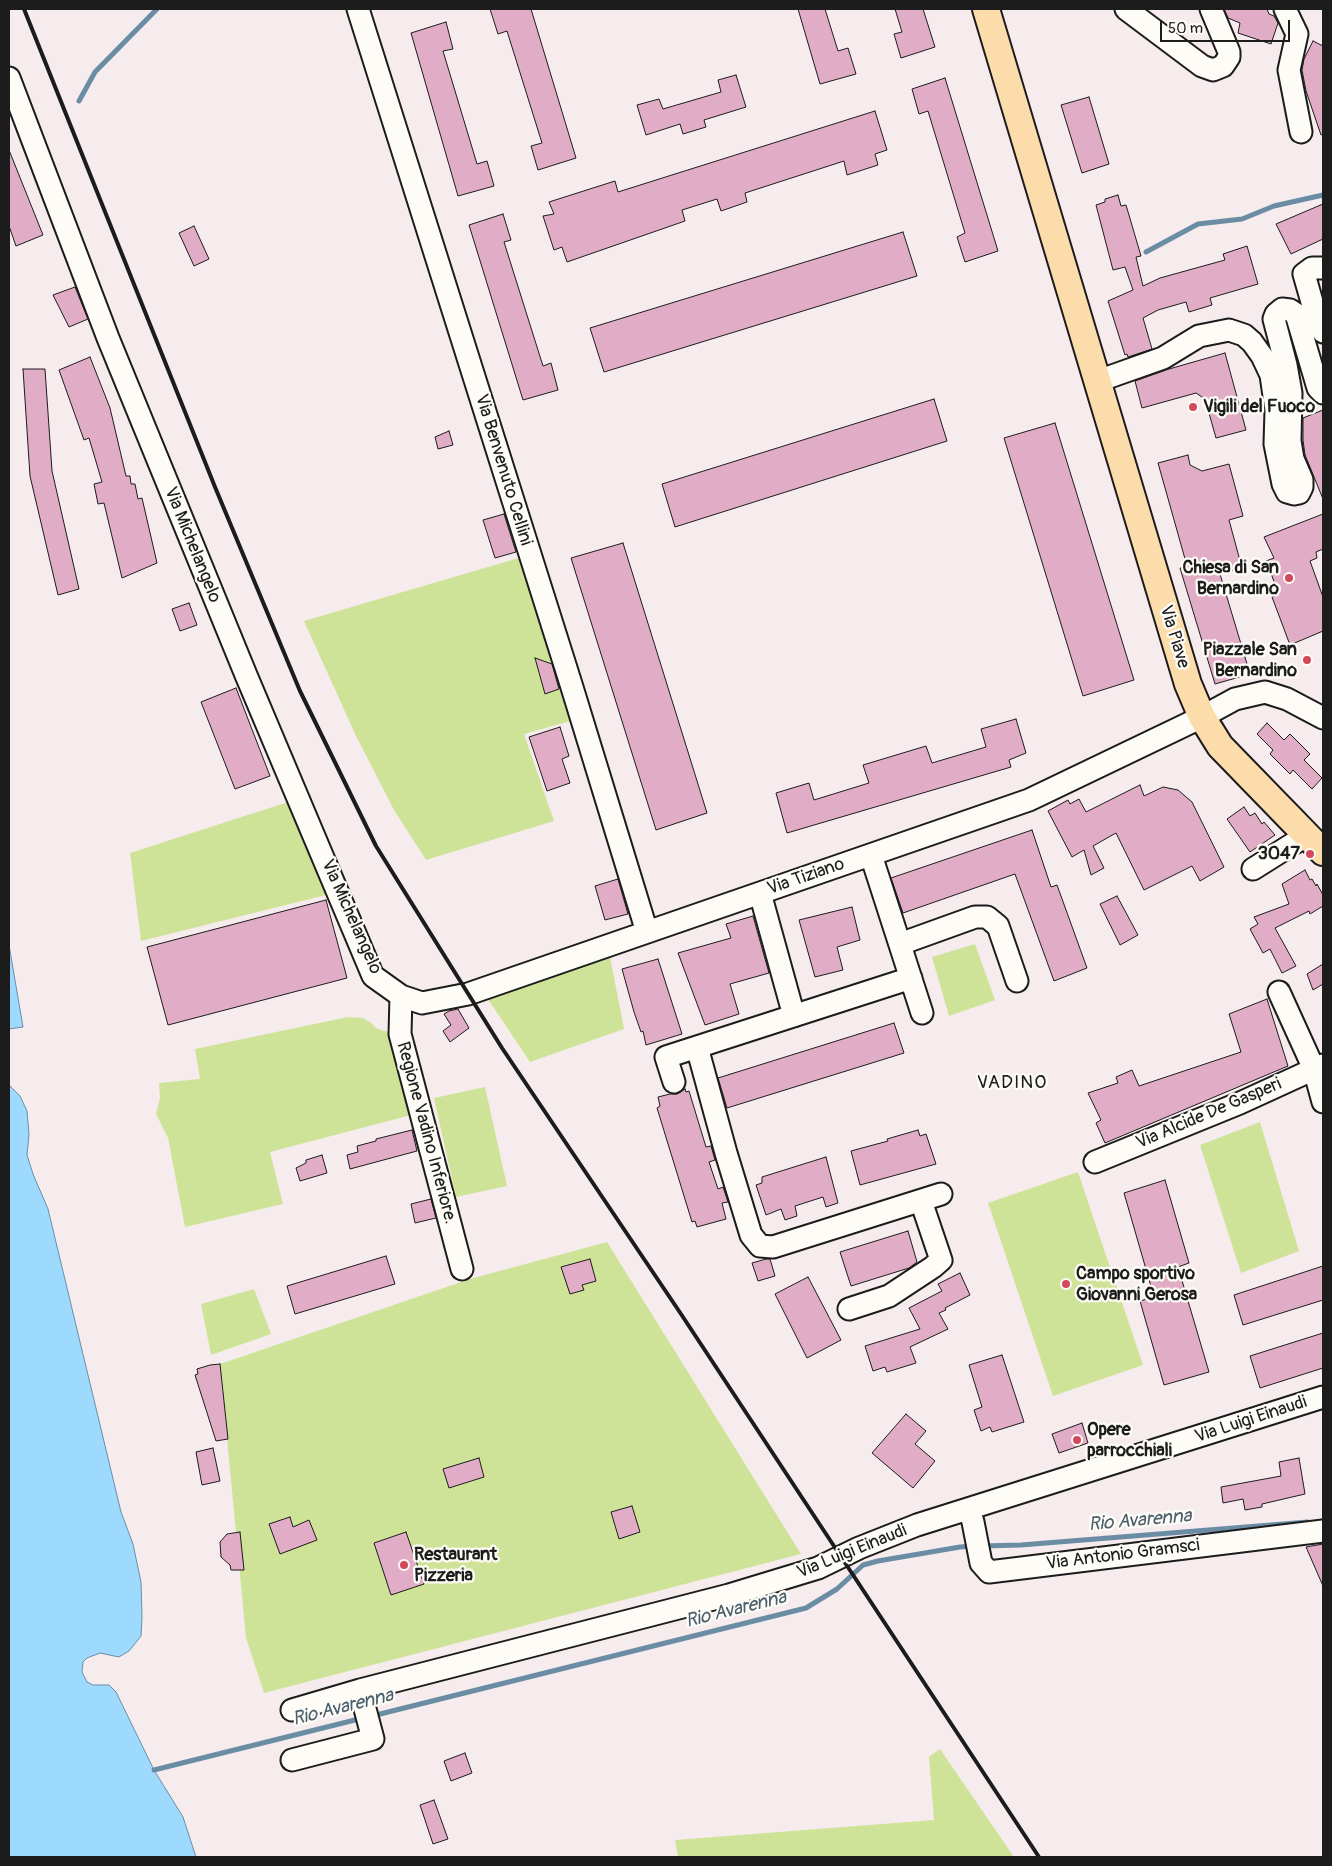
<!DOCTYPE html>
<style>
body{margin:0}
#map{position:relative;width:1332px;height:1866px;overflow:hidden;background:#f7eced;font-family:Pangolin,sans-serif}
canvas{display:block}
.frame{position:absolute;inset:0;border:10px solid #1c1c1c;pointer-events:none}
.scale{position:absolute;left:1160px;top:20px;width:130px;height:22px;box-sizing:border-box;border:2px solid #1c1c1c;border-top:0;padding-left:6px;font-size:15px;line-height:18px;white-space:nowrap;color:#1c1c1c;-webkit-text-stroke:4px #fdfcf7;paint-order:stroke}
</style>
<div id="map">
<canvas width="1332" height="1866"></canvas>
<div class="frame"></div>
<div class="scale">50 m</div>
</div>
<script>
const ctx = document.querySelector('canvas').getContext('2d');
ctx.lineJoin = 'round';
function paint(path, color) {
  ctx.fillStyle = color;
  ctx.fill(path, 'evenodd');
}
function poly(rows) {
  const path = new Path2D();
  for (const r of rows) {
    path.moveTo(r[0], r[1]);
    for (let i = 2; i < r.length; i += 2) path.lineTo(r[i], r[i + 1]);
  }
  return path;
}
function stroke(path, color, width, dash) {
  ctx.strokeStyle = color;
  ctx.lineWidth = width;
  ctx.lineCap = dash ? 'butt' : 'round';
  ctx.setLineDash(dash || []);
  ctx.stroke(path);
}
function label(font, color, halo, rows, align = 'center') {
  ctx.font = font + ' Pangolin,sans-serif';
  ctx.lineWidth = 4.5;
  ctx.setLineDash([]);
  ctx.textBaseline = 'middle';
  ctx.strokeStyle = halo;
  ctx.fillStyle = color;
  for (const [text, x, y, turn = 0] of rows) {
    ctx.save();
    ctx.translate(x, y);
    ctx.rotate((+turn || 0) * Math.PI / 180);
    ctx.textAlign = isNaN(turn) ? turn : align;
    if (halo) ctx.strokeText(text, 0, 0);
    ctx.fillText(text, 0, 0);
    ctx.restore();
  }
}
const green = poly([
 [522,557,574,720,524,734,554,821,426,860,394,810,356,736,304,621],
 [288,802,309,851,330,894,141,941,130,853],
 [975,944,995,1000,949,1016,932,957],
 [610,957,624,1029,530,1062,486,996],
 [348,1017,363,1018,370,1022,376,1028,384,1031,392,1032,415,1114,270,1152,283,1204,185,1227,168,1138,156,1114,160,1098,159,1083,200,1079,195,1049],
 [485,1087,507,1186,456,1197,434,1098],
 [1260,1122,1299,1251,1241,1273,1200,1145],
 [1078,1172,1143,1365,1053,1396,988,1203],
 [607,1242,801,1554,264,1693,246,1638,220,1364,470,1279],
 [254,1289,271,1334,211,1355,201,1304],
 [940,1749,1014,1857,678,1857,675,1840,934,1820,929,1757]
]);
const water = poly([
 [9,945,23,1027,9,1029,9,945],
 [9,1085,20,1096,27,1111,29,1134,27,1155,33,1174,48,1209,121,1512,133,1544,141,1582,142,1617,141,1636,129,1651,119,1657,100,1653,87,1658,83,1662,82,1672,87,1682,93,1685,109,1685,116,1692,154,1770,183,1817,196,1857,9,1857,9,1085]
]);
const stream = poly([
 [79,101,95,72,157,9],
 [1146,252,1198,224,1242,219,1274,206,1323,195],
 [982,1546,1021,1545,1308,1522],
 [372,1716,806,1608,837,1589,863,1565,878,1561,960,1547,974,1546],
 [154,1770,363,1718]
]);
const building = poly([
 [490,9,531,9,576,158,538,170,531,146,542,143,507,31,498,34,490,9],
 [798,9,825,9,838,51,848,48,856,74,820,84,798,9],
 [895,9,923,9,935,47,901,58,894,34,902,32,895,9],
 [1224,9,1267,9,1269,14,1274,16,1278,23,1271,44,1238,33,1240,23,1228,18,1224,9],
 [446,22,453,49,443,51,477,164,487,161,494,186,458,196,411,33,446,22],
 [1313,41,1323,46,1323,134,1321,135,1306,91,1302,70,1304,59,1313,41],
 [736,75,746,107,704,120,706,127,683,134,680,124,646,135,637,105,659,99,663,109,721,92,718,80,736,75],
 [945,78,998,251,965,262,957,237,965,233,928,111,919,114,912,89,945,78],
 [1089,97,1109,164,1082,173,1061,105,1089,97],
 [875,111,887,150,875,154,878,165,847,175,844,161,745,193,747,202,721,211,717,199,682,210,685,221,567,262,562,247,554,250,543,216,554,214,549,202,615,181,618,192,875,111],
 [9,150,43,235,16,246,9,226,9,150],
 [1118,195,1121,206,1126,205,1141,256,1136,257,1143,286,1160,278,1225,260,1223,254,1247,246,1258,284,1210,298,1212,305,1189,312,1186,302,1158,310,1143,318,1152,349,1128,357,1127,354,1125,355,1108,301,1133,290,1125,267,1113,270,1096,205,1105,202,1105,199,1118,195],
 [1323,204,1323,239,1291,254,1276,224,1323,204],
 [503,214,511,240,504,242,543,366,551,363,558,390,523,400,469,225,503,214],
 [194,226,209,259,194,266,179,233,194,226],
 [903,232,917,276,604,372,590,328,903,232],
 [75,287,88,319,69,327,53,295,75,287],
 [1225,353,1246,430,1216,438,1205,399,1196,393,1142,408,1135,381,1169,369,1225,353],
 [90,357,110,408,126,476,130,476,131,484,135,484,138,499,142,498,157,563,122,578,104,503,98,504,94,484,102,482,89,438,84,440,59,370,90,357],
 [23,369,45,369,52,471,79,589,58,595,30,476,23,369],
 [934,399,947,441,675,527,662,484,934,399],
 [1323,410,1323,499,1305,455,1303,440,1303,418,1323,410],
 [1055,423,1134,680,1083,696,1004,438,1055,423],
 [449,431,453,445,438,449,435,437,449,431],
 [1188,455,1190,465,1202,471,1229,464,1243,516,1229,520,1242,568,1220,574,1250,674,1215,684,1180,568,1187,566,1158,463,1188,455],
 [504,514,516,552,495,558,483,520,504,514],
 [1323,514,1323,549,1316,552,1317,558,1310,561,1323,597,1323,631,1290,645,1272,597,1279,594,1266,561,1274,558,1264,537,1323,514],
 [623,543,707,813,656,830,571,558,623,543],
 [189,603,197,625,180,631,172,609,189,603],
 [535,658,552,664,559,689,545,694,535,658],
 [236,688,270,776,235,789,201,702,236,688],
 [1016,719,1026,753,1009,760,1011,767,787,833,776,793,809,783,814,800,869,783,863,765,926,746,932,763,986,747,981,729,1016,719],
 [1267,723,1284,740,1290,734,1310,754,1304,760,1322,778,1312,789,1293,770,1290,774,1270,754,1273,750,1257,734,1267,723],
 [560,727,569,756,562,759,570,783,547,791,529,737,560,727],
 [1140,785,1144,796,1163,787,1178,790,1192,802,1224,867,1200,881,1192,866,1144,890,1116,833,1093,846,1104,868,1091,875,1084,850,1072,857,1048,811,1068,800,1070,804,1079,799,1086,812,1140,785],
 [1244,807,1250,816,1255,813,1262,824,1264,822,1275,835,1250,852,1227,819,1244,807],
 [1032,830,1051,887,1057,885,1087,968,1054,981,1015,874,903,913,891,878,1032,830],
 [1305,870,1310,880,1312,879,1316,886,1317,884,1323,895,1323,906,1310,914,1309,911,1275,928,1296,966,1282,973,1270,949,1263,953,1250,929,1258,924,1254,917,1289,904,1282,884,1305,870],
 [618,879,628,914,605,920,595,886,618,879],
 [1117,896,1138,935,1120,945,1100,904,1117,896],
 [326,900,347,978,168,1025,147,947,326,900],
 [852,907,860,940,837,947,843,970,815,977,799,920,852,907],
 [753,916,769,973,730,984,739,1014,705,1025,678,953,731,938,726,924,753,916],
 [658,959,682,1034,646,1045,643,1031,641,1032,634,1012,622,969,658,959],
 [1323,964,1323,984,1313,990,1307,974,1323,964],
 [1267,999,1288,1066,1105,1143,1096,1123,1101,1120,1088,1093,1118,1083,1116,1077,1132,1070,1139,1086,1241,1052,1229,1014,1267,999],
 [458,1009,469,1028,450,1042,443,1031,451,1025,444,1014,449,1011,458,1009],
 [894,1023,904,1053,727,1108,718,1078,894,1023],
 [685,1089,686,1092,689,1091,706,1147,711,1146,715,1160,709,1162,718,1189,723,1187,728,1202,722,1203,726,1219,697,1227,695,1221,692,1222,657,1108,660,1106,658,1097,670,1094,677,1094,685,1089],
 [412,1130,417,1151,350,1169,347,1155,358,1152,357,1146,376,1141,376,1139,412,1130],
 [918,1130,920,1136,926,1134,936,1164,860,1185,851,1151,888,1141,887,1139,918,1130],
 [322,1155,327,1173,300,1181,296,1168,306,1163,306,1160,322,1155],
 [826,1157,838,1203,826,1207,823,1197,795,1206,797,1216,785,1220,781,1209,766,1215,756,1185,762,1183,762,1177,826,1157],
 [1165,1180,1189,1263,1178,1267,1209,1372,1164,1385,1140,1301,1154,1297,1124,1193,1165,1180],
 [431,1199,436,1218,415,1223,411,1204,431,1199],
 [908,1231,917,1262,909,1268,851,1286,840,1252,908,1231],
 [386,1256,395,1284,295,1314,287,1286,386,1256],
 [590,1259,596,1281,582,1285,584,1290,570,1294,561,1267,590,1259],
 [766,1259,770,1259,775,1276,758,1281,752,1263,766,1259],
 [1323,1266,1323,1300,1243,1325,1234,1295,1323,1266],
 [960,1273,970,1295,945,1308,946,1310,939,1313,948,1329,910,1347,916,1363,887,1372,885,1367,873,1371,865,1346,920,1329,909,1308,942,1291,938,1284,960,1273],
 [808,1277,841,1340,807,1358,775,1294,808,1277],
 [1323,1333,1323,1368,1260,1388,1250,1356,1323,1333],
 [1002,1355,1024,1422,992,1432,990,1427,981,1431,974,1410,982,1407,969,1365,1002,1355],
 [220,1364,228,1439,216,1441,195,1375,198,1374,197,1369,210,1365,220,1364],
 [906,1414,926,1431,915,1444,935,1461,913,1488,872,1453,906,1414],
 [1082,1423,1088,1443,1059,1453,1052,1434,1082,1423],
 [213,1448,220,1481,202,1485,196,1452,213,1448],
 [479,1458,484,1477,449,1488,443,1469,479,1458],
 [1299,1458,1305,1494,1262,1504,1262,1507,1245,1510,1243,1499,1223,1503,1221,1487,1281,1476,1279,1462,1299,1458],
 [632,1506,640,1532,619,1539,611,1512,632,1506],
 [290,1517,293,1527,309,1520,317,1540,280,1554,269,1524,290,1517],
 [240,1532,244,1570,231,1570,230,1565,221,1557,220,1542,227,1534,240,1532],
 [406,1532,424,1584,391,1595,374,1543,406,1532],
 [1323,1544,1323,1586,1306,1547,1323,1544],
 [465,1753,472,1773,451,1781,444,1761,465,1753],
 [434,1800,448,1839,433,1844,420,1805,434,1800]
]);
const minor = poly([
 [358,9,571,684,647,932],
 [1126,9,1202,66,1213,70,1223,66,1229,57,1229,52,1211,9],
 [1285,9,1297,34,1289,70,1301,132],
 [9,78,108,338,246,675,373,976,401,996,422,1003,468,994,1029,800,1202,717,1235,699,1265,692,1287,699,1323,718],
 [1323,268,1312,268,1304,274,1318,323,1323,332],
 [1098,381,1163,358,1199,336,1229,330,1244,335,1252,342,1262,356,1271,375,1276,410,1275,444,1283,484,1287,492,1294,494,1299,493,1302,487,1302,480,1293,459,1290,441,1291,393,1286,365,1274,319,1276,314,1282,309,1290,310,1296,314,1318,388,1323,393],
 [871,855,922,1013],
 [1253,869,1307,835],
 [760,893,794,1016],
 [900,944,975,917,987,917,998,926,1017,981],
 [1279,992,1314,1069,1323,1102],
 [401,996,400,1034,462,1269],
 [697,1047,726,1153,751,1235,760,1246,773,1247,941,1194],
 [674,1082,666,1057,911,978],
 [1095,1162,1240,1103,1323,1065],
 [849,1309,889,1296,933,1267,941,1260,921,1201],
 [969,1509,973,1522,981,1563,989,1572,1323,1531],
 [292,1710,360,1690],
 [292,1760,373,1739,360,1690,729,1595,818,1568,859,1548,917,1525,1323,1397]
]);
const major = poly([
 [986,9,1188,684,1202,717,1220,746,1323,852]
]);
const rail = poly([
 [24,9,215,487,300,691,376,846,502,1048,681,1314,1039,1857]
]);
const markers = [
 [1193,407,5,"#d1495b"],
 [1289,578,5,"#d1495b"],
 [1307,660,5,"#d1495b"],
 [1310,854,5,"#d1495b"],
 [1066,1284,5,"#d1495b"],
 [1077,1440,5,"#d1495b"],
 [404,1565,5,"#d1495b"]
];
const poiNames = [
 ["Vigili del Fuoco",1203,407],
 ["Chiesa di San",1279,568,"right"],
 ["Bernardino",1279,589,"right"],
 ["Piazzale San",1297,650,"right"],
 ["Bernardino",1297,671,"right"],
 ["3047",1300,854,"right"],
 ["Campo sportivo",1076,1274],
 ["Giovanni Gerosa",1076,1295],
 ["Opere",1087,1430],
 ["parrocchiali",1087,1451],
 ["Restaurant",414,1555],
 ["Pizzeria",414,1576]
];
const streetNames = [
 ["Via Benvenuto Cellini",503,470,73],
 ["Via Michelangelo",192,545,68],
 ["Via Piave",1174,637,73],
 ["Via Tiziano",806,877,-19],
 ["Via Michelangelo",351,917,66],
 ["Via Alcide De Gasperi",1209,1114,-23],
 ["Regione Vadino Inferiore.",426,1133,75],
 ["Via Luigi Einaudi",1251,1420,-18],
 ["Via Luigi Einaudi",852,1552,-22],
 ["Via Antonio Gramsci",1123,1555,-7]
];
const neighbourhoodNames = [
 ["VADINO",1012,1083]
];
const waterNames = [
 ["Rio Avarenna",1140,1521,-5],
 ["Rio Avarenna",736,1610,-14],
 ["Rio Avarenna",343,1708,-14]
];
paint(green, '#cfe398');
paint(water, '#9ed9fe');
stroke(water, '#6a8da4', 1);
stroke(stream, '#6a8da4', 5);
paint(building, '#e0acc6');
stroke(building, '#1c1c1c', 1);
stroke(minor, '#1c1c1c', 25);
stroke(major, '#1c1c1c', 30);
stroke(minor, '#fdfcf7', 21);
stroke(major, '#fddcac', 26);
stroke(rail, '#1c1c1c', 4);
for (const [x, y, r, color] of markers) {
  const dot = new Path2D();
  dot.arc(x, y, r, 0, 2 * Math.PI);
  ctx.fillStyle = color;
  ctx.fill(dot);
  stroke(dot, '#fdfcf7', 2);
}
label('bold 18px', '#1c1c1c', '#fdfcf7', poiNames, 'left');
label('18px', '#1c1c1c', '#fdfcf7', streetNames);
ctx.letterSpacing = '1px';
label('19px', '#1c1c1c', '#fdfcf7', neighbourhoodNames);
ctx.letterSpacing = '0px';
label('italic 19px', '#4a5e6b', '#fdfcf7', waterNames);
</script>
